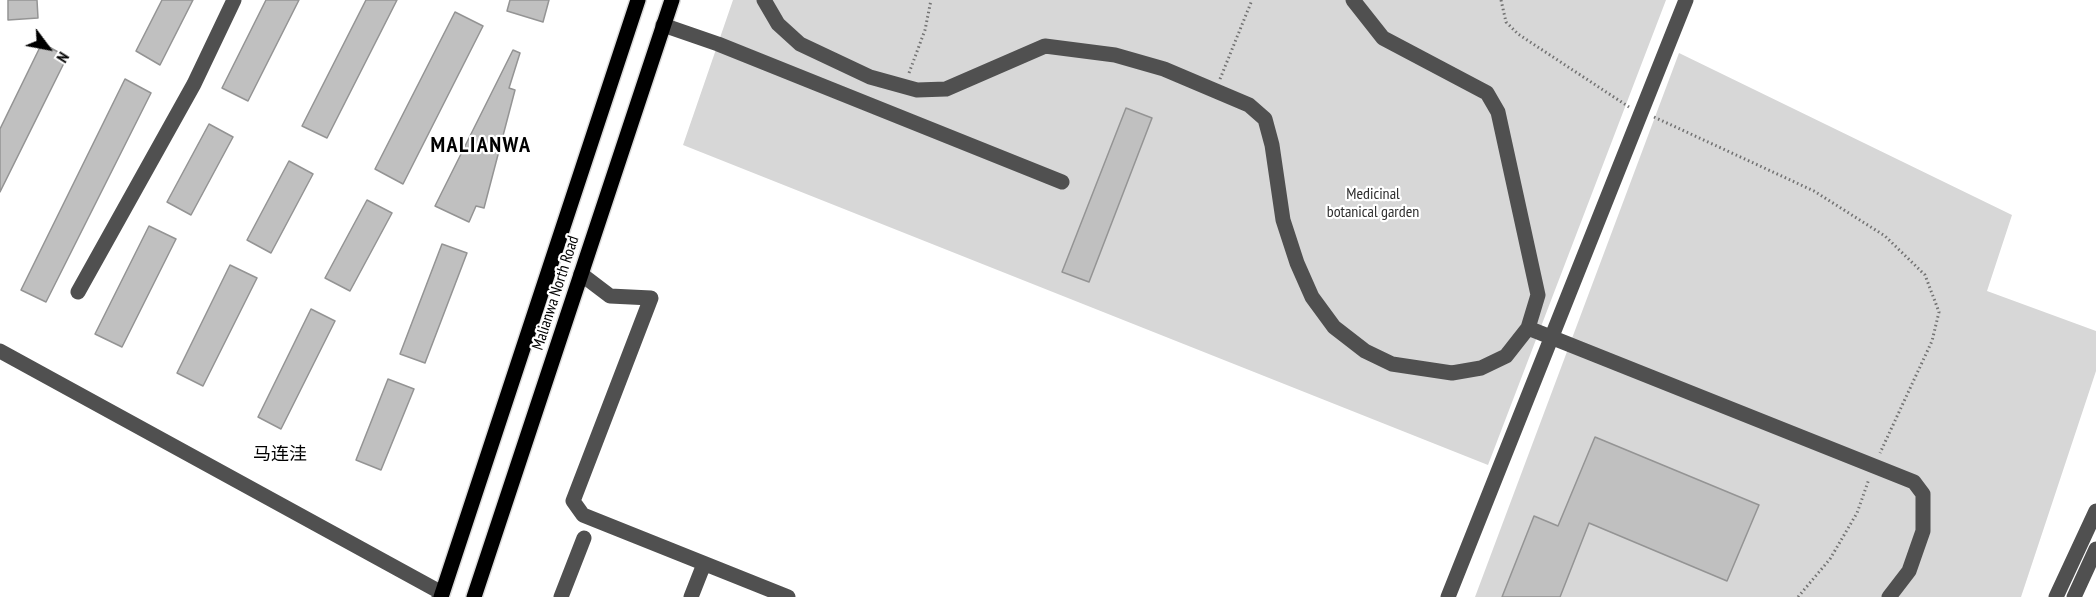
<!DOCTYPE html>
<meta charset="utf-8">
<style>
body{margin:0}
#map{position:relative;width:2096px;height:597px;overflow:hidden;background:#fff;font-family:"PT Sans Narrow",sans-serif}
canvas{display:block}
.north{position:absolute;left:18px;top:18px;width:60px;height:60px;-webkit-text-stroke:4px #fff;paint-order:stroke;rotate:122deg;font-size:16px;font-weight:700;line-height:24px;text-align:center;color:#000}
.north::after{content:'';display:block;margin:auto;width:21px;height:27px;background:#000;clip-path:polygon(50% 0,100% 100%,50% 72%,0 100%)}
</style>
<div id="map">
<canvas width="2096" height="597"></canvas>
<div class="north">N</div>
</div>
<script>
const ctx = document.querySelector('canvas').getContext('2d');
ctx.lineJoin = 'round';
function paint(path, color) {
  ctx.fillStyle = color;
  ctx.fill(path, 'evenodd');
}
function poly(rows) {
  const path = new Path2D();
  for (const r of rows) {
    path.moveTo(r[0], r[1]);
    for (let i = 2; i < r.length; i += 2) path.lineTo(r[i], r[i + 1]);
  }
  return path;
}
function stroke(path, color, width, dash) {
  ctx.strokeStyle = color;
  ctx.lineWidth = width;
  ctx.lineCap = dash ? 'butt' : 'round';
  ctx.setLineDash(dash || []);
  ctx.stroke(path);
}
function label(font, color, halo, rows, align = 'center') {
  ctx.font = font + ' "PT Sans Narrow","Noto Sans SC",sans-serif';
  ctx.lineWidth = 4.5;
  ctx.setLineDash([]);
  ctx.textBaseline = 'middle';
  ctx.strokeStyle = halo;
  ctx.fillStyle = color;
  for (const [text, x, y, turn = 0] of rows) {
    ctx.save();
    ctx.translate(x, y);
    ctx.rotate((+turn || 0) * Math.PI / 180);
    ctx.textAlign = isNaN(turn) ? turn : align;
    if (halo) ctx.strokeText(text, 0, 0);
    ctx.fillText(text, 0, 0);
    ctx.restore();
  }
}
const green = poly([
 [733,0,1666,0,1488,465,683,145],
 [1679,53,2012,215,1987,291,2096,331,2096,371,2021,597,1475,597]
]);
const building = poly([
 [8,0,37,0,38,18,8,20,8,0],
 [162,0,193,0,160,65,136,51,162,0],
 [266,0,299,0,248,101,222,88,266,0],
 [366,0,397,0,327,138,302,126,366,0],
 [510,0,549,0,543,22,507,11,510,0],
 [455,12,483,26,403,184,375,169,455,12],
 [42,43,67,57,0,192,0,129,42,43],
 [513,50,520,53,509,88,515,90,484,208,476,206,469,222,435,206,513,50],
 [125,79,151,93,46,302,21,290,125,79],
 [1126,108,1152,118,1089,282,1062,272,1126,108],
 [209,124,233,137,191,215,167,202,209,124],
 [289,161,313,174,271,253,247,240,289,161],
 [367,200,392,213,350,291,325,278,367,200],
 [149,226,176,239,122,347,95,334,149,226],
 [442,244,467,253,425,363,400,354,442,244],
 [230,265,257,278,203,386,177,373,230,265],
 [311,309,335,321,281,429,258,417,311,309],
 [388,379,414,389,381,470,356,460,388,379],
 [1595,437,1759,505,1727,581,1589,523,1560,597,1502,597,1534,516,1558,526,1595,437]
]);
const path = poly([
 [1501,0,1506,22,1518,34,1629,107],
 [909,73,925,30,931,0],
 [1220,79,1252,0],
 [1654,117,1814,191,1885,236,1925,275,1939,312,1932,341,1880,453],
 [1798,597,1830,559,1857,513,1869,479]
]);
const minor = poly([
 [764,0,778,24,800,44,870,77,917,90,946,89,1045,46,1115,55,1164,69,1249,105,1265,119,1272,145,1283,220,1297,263,1312,297,1334,327,1365,351,1392,364,1452,373,1481,368,1506,356,1528,328,1538,295,1498,112,1487,93,1383,38,1353,0],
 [663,25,718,44,1062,182],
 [581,274,610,296,651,298,573,501,583,515,788,597],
 [78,292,194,84,234,0],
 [1528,328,1914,482,1923,494,1923,531,1909,571,1889,597],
 [0,351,442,593,439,597],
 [561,597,584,538],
 [691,597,704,564],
 [1448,597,1686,0],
 [2056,597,2096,511],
 [2074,597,2096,549]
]);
const major = poly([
 [441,597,638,0],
 [474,597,672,0]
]);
const parkNames = [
 ["Medicinal",1373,194],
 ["botanical garden",1373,212]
];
const streetNames = [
 ["Malianwa North Road",556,293,-72]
];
const neighbourhoodNames = [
 ["马连洼",280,455]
];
const districtNames = [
 ["MALIANWA",481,146]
];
paint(green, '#d7d7d7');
paint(building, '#c0c0c0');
stroke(building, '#949494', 1.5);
stroke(major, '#dbdbdb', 18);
stroke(path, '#727272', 3, [1.5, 3]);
stroke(minor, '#505050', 15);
stroke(major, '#000', 15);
label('16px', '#2e2e2e', '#fff', parkNames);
label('16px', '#000', '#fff', streetNames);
label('18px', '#000', '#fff', neighbourhoodNames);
ctx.letterSpacing = '1.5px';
label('bold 22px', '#000', '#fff', districtNames);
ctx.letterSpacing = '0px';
</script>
